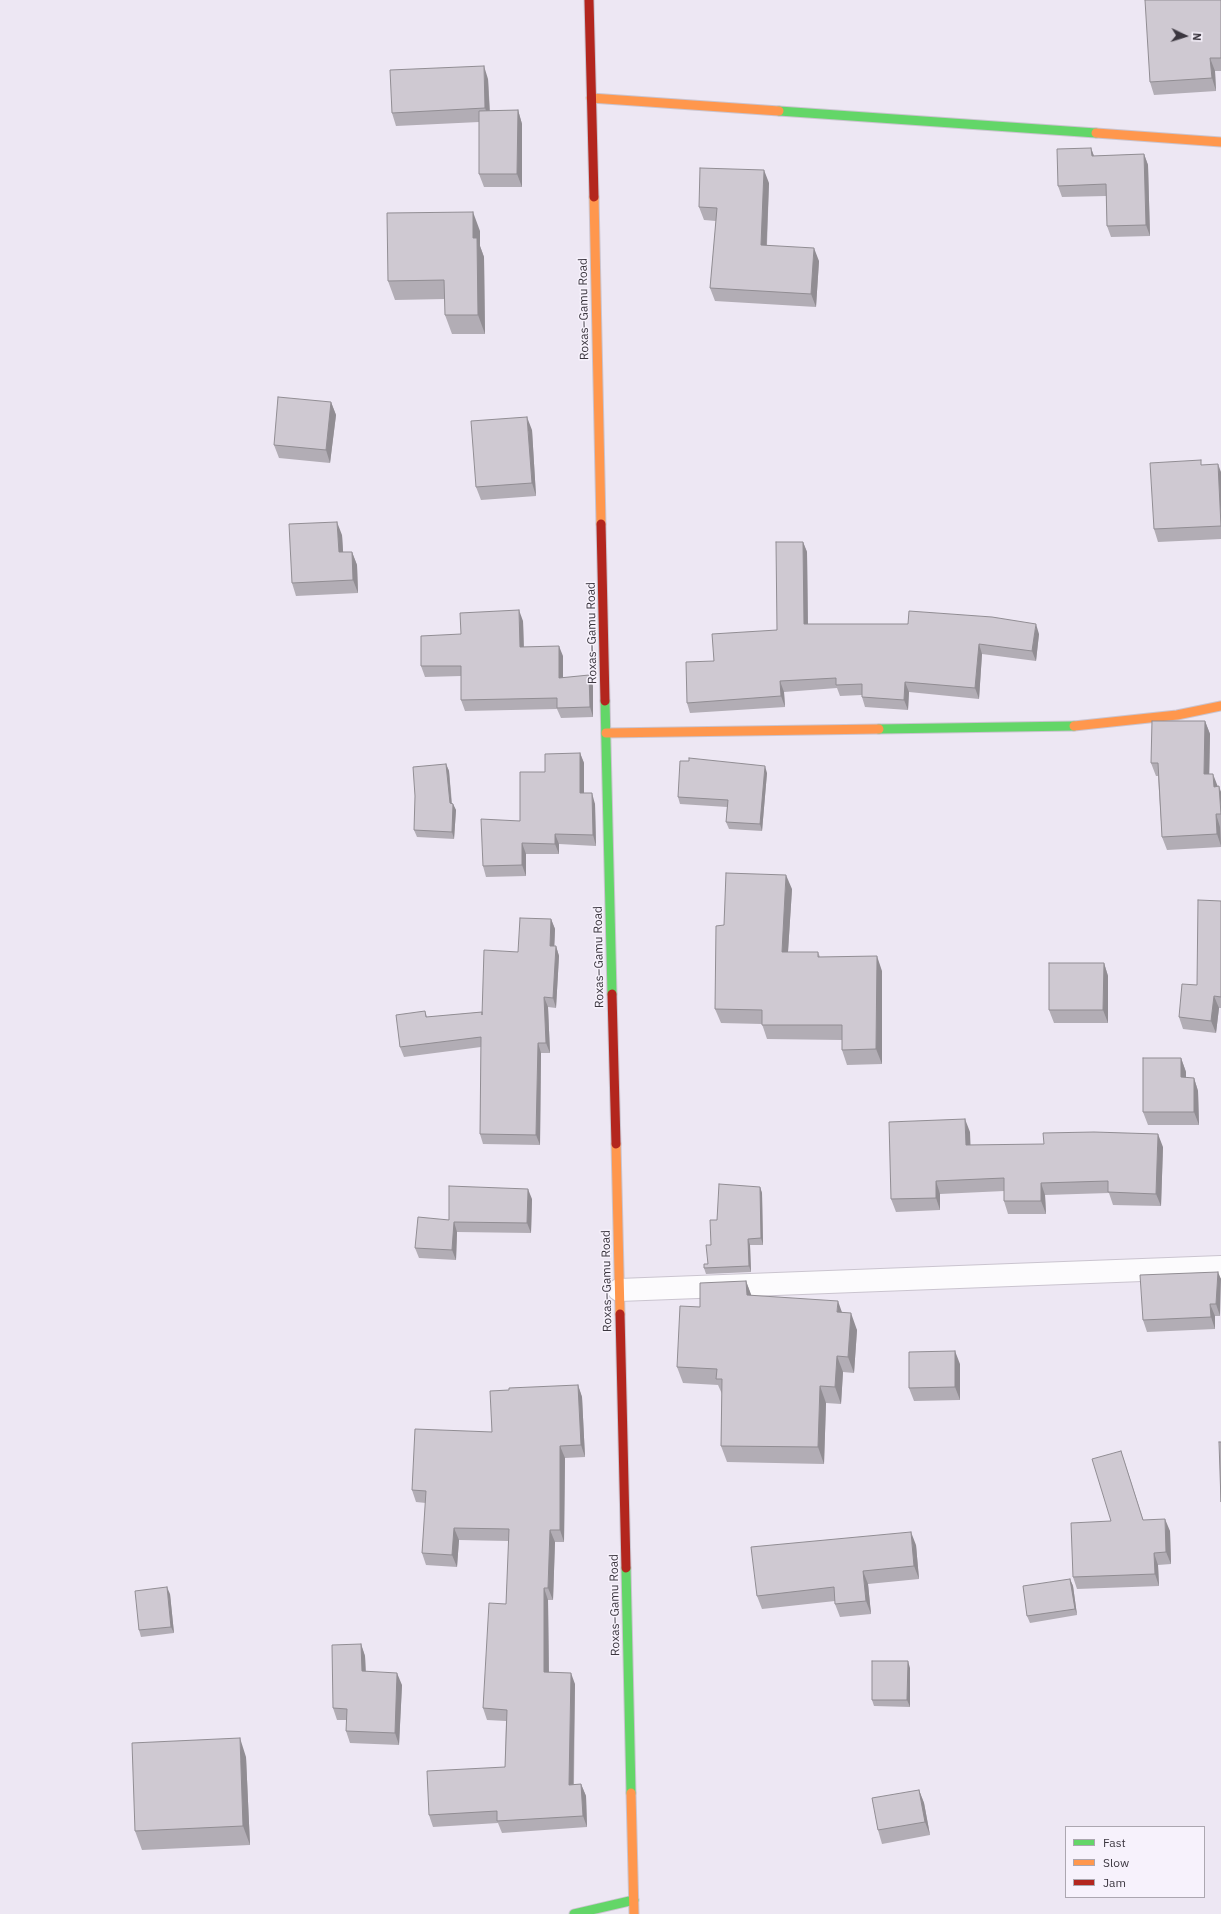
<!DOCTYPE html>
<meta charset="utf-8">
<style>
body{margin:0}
#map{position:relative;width:1221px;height:1914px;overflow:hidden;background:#ede7f3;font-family:"IBM Plex Sans",sans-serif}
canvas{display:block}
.legend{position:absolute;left:1065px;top:1826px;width:140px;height:72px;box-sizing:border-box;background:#f7f2fc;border:1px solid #aca7b0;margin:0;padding:5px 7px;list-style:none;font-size:12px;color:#3b363f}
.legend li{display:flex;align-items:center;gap:8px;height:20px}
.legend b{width:20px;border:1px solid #aca7b0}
.north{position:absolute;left:1165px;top:16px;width:40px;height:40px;-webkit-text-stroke:3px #f7f2fc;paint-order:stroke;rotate:94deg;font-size:11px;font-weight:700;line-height:16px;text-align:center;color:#3b363f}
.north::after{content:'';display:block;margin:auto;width:14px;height:18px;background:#3b363f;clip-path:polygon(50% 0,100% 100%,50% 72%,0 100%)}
</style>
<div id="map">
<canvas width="1221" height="1914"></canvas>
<ul class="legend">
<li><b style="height:5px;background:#63d668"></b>Fast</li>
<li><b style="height:5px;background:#ff974d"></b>Slow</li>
<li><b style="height:5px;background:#b3261e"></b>Jam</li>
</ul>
<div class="north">N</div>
</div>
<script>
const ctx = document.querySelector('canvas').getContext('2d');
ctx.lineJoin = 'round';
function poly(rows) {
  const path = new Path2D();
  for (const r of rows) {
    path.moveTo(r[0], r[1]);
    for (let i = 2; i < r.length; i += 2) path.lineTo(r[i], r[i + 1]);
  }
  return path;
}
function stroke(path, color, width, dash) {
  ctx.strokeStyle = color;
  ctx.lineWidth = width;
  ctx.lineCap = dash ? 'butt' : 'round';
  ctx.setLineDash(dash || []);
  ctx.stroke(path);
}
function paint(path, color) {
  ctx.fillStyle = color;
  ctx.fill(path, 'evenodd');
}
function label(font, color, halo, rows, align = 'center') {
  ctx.font = font + ' "IBM Plex Sans",sans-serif';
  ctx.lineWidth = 3;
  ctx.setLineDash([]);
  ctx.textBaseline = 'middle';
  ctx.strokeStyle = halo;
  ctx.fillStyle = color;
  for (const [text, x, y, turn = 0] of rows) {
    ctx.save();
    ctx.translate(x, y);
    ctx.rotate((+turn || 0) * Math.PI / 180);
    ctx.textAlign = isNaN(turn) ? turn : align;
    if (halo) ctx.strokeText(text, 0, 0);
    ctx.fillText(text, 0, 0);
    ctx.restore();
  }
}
const street = poly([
 [619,1290,1221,1267]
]);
const fast = poly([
 [779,111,1096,133],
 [605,701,612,994],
 [879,729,1074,726],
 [626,1568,631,1793],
 [574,1914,634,1900]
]);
const slow = poly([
 [591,98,779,111],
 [1096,133,1221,142],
 [594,197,601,524],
 [1074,726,1177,715,1221,706],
 [606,733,879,729],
 [616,1144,620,1314],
 [631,1793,634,1914]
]);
const jam = poly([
 [589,0,594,197],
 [601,524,605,701],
 [612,994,616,1144],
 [620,1314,626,1568]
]);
const wall = poly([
 [1221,0,1221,71,1215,71,1216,91,1154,95,1150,82],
 [488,79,490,111,518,110,522,124,522,187,484,187,479,174,479,122,396,126,392,113],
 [1091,148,1094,156,1144,154,1148,165,1150,236,1111,237,1107,226,1106,196,1062,197,1058,186],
 [769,183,767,245,819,261,816,307,715,301,710,288,716,221,704,220,699,207],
 [480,231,480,246,484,257,485,334,452,334,445,315,445,299,395,300,388,281],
 [331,402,336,415,330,463,279,458,274,445],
 [532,430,536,496,481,500,476,487],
 [1203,465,1221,472,1221,539,1158,542,1154,529],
 [342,535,343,552,352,552,357,565,358,593,296,596,292,583],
 [803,542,807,552,808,624,1039,634,1036,661,982,654,979,699,909,692,908,710,865,707,862,697,862,695,840,696,837,688,784,692,785,707,690,713,687,703,714,661,777,630],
 [523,621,524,647,563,656,563,678,589,675,593,686,593,717,561,718,557,709,465,711,461,700,461,676,425,677,421,666,461,634],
 [1205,721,1210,734,1209,774,1221,792,1221,847,1167,850,1162,837,1158,776,1156,776,1151,763],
 [580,753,584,763,584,793,595,804,596,846,559,844,559,854,526,854,526,876,486,877,483,866,520,821,545,772],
 [446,764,449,771,452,803,453,804,456,810,454,839,417,837,414,830],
 [767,773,762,831,729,829,726,822,727,807,680,804,678,797],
 [792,889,788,952,818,952,820,957,882,971,882,1064,847,1065,842,1050,842,1040,767,1039,762,1024,721,1023,715,1009,724,925],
 [1221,901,1221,1008,1219,1008,1216,1033,1183,1029,1179,1017,1197,985],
 [551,919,555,929,554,946,556,946,559,956,556,1008,548,1007,550,1053,541,1053,540,1145,483,1144,480,1134,481,1047,404,1057,400,1047,425,1011,427,1017,482,1012,518,952],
 [1104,963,1108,976,1108,1023,1054,1023,1049,1010],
 [1181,1058,1186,1072,1186,1078,1194,1078,1198,1091,1199,1125,1148,1125,1143,1112],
 [970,1132,970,1145,1163,1147,1161,1206,1113,1205,1109,1193,1045,1195,1046,1214,1008,1214,1004,1201,1004,1191,940,1194,940,1210,896,1212,891,1199],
 [760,1187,762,1193,763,1245,750,1245,751,1272,706,1274,704,1268,708,1264,711,1245,717,1220],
 [532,1199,531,1233,457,1232,456,1260,419,1258,415,1248,449,1220],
 [1218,1272,1220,1316,1215,1316,1215,1329,1147,1332,1143,1320],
 [746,1281,751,1295,842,1312,857,1330,854,1373,843,1372,841,1404,826,1403,824,1464,727,1462,721,1446,722,1394,718,1385,683,1383,677,1367,700,1307],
 [960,1364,960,1400,914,1401,909,1388],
 [578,1385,582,1397,585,1457,565,1458,564,1542,555,1542,553,1600,548,1600,549,1672,575,1684,574,1784,581,1784,586,1796,587,1827,502,1833,498,1823,433,1827,429,1815,505,1767,506,1721,487,1720,483,1708,506,1604,509,1541,459,1540,457,1567,426,1565,422,1553,426,1503,416,1502,412,1490,492,1432,509,1390],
 [1121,1451,1143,1520,1170,1531,1171,1564,1158,1565,1159,1586,1077,1589,1073,1577,1111,1521],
 [916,1545,919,1579,868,1584,871,1614,840,1617,835,1604,835,1601,762,1609,757,1596],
 [1070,1579,1073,1586,1077,1615,1030,1623,1027,1616],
 [170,1594,174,1633,141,1637,139,1630],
 [361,1644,365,1656,366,1672,402,1685,399,1745,350,1743,346,1731,347,1720,337,1720,333,1708],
 [910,1668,910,1707,874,1706,872,1700],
 [246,1757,250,1845,142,1850,135,1831],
 [919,1790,924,1803,930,1835,882,1844,878,1830]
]);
const shadedWall = poly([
 [1210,58,1215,71,1216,91,1212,78],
 [484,66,488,79,490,121,485,108],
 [518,110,522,124,522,187,517,174],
 [1091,148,1095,159,1092,156],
 [1144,154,1148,165,1150,236,1146,225],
 [764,170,769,183,766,258,761,245],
 [473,212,480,231,480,246,484,257,485,334,478,315,473,238],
 [814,248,819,261,816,307,811,294],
 [331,402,336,415,330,463,326,450],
 [527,417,532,430,536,496,532,483],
 [1218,464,1221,472,1221,526],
 [337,522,342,535,344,566,339,552],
 [803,542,807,552,808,634,804,624],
 [352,552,357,565,358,593,353,580],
 [519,610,523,621,524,657,520,647],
 [1036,624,1039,634,1036,661,1032,651],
 [979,644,982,654,979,699,975,688],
 [559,646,563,656,563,689,559,678],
 [589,675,593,686,593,717,590,707],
 [780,681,784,692,785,707,781,696],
 [905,682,909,692,908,710,904,700],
 [1205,721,1210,734,1209,787,1204,774],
 [580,753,584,763,584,803,580,793],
 [446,764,449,771,452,810,450,803],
 [765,766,767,773,762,831,760,824],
 [1213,774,1218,787,1214,787],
 [1219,786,1221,792,1221,815,1221,814],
 [592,793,595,804,596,846,593,835],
 [453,804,456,810,454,839,452,832],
 [1216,814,1220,827,1221,846,1217,834],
 [555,834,559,844,559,854,555,844],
 [522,843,526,854,526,876,522,865],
 [786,875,792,889,787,967,782,952],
 [551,919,555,929,554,956,550,946],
 [556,946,559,956,556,1008,553,998],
 [877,956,882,971,882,1064,876,1049],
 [1104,963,1108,976,1108,1023,1103,1010],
 [1214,996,1219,1008,1216,1033,1211,1021],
 [544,997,548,1007,550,1053,546,1043],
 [538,1043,541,1053,540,1145,536,1135],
 [1181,1058,1186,1072,1186,1091,1181,1077],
 [1194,1078,1198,1091,1199,1125,1194,1112],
 [965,1119,970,1132,971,1157,966,1145],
 [1158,1134,1163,1147,1161,1206,1156,1194],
 [936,1181,940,1194,940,1210,936,1198],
 [1041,1183,1045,1195,1046,1214,1041,1201],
 [760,1187,762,1193,763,1245,761,1238],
 [528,1189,532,1199,531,1233,527,1223],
 [454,1222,457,1232,456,1260,452,1250],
 [748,1239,750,1245,751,1272,749,1266],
 [1218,1272,1221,1279,1220,1316,1216,1304],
 [746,1281,752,1297,747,1295],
 [838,1301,844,1318,837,1312],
 [1210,1304,1215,1316,1215,1329,1211,1317],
 [851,1313,857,1330,854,1373,848,1357],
 [955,1351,960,1364,960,1400,955,1387],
 [837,1356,843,1372,841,1404,835,1387],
 [578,1385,582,1397,585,1457,581,1445],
 [820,1386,826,1403,824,1464,818,1447],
 [560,1446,565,1458,564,1542,560,1530],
 [1121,1451,1125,1463,1147,1532,1143,1520],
 [1165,1519,1170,1531,1171,1564,1166,1552],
 [454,1528,459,1540,457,1567,452,1555],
 [550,1530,555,1542,553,1600,548,1588],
 [911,1532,916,1545,919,1579,914,1566],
 [1154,1553,1158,1565,1159,1586,1155,1574],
 [863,1571,868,1584,871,1614,866,1601],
 [1070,1579,1073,1586,1077,1615,1075,1609],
 [167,1587,170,1594,174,1633,171,1627],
 [544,1588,548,1600,549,1684,544,1672],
 [361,1644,365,1656,366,1683,362,1671],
 [908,1661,910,1668,910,1707,907,1700],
 [397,1673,402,1685,399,1745,395,1733],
 [571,1673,575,1684,573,1796,569,1785],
 [240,1738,246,1757,250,1845,243,1826],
 [581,1784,586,1796,587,1827,583,1816],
 [919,1790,924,1803,930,1835,925,1822]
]);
const building = poly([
 [1145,0,1221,0,1221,58,1210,58,1212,78,1150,82,1145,0],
 [484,66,485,108,392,113,390,70,484,66],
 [518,110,517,174,479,174,479,111,518,110],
 [1091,148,1092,156,1144,154,1146,225,1107,226,1106,184,1058,186,1057,149,1091,148],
 [700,168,764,170,761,245,814,248,811,294,710,288,717,208,699,207,700,168],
 [473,212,473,238,477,238,478,315,445,315,444,280,388,281,387,213,473,212],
 [278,397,331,402,326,450,274,445,278,397],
 [527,417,532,483,476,487,471,421,527,417],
 [1201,460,1201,465,1218,464,1221,526,1154,529,1150,463,1201,460],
 [337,522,339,552,352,552,353,580,292,583,289,524,337,522],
 [776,542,803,542,804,624,908,624,909,611,992,617,1036,624,1032,651,979,644,975,688,905,682,904,700,862,697,862,684,836,685,836,678,780,681,781,696,687,703,686,662,714,661,712,634,777,630,776,542],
 [519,610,520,647,559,646,559,678,589,675,590,707,557,708,557,698,461,700,461,666,421,666,421,636,461,634,460,613,519,610],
 [1152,721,1205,721,1204,774,1213,774,1214,787,1219,786,1221,814,1216,814,1217,834,1162,837,1158,763,1151,763,1152,721],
 [580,753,580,793,592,793,593,835,555,834,555,844,522,843,522,865,483,866,481,819,520,821,520,772,545,772,545,754,580,753],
 [689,758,765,766,760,824,726,822,728,800,678,797,680,761,689,761,689,758],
 [446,764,450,803,453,804,452,832,414,830,415,796,413,767,446,764],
 [726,873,786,875,782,952,818,952,818,957,877,956,876,1049,842,1050,842,1025,762,1025,762,1010,715,1009,716,926,724,925,726,873],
 [1198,900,1221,901,1221,997,1214,996,1211,1021,1179,1017,1182,984,1197,985,1198,900],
 [520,918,551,919,550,946,556,946,553,998,544,997,546,1043,538,1043,536,1135,480,1134,481,1037,400,1047,396,1015,425,1011,426,1017,482,1012,482,1015,484,950,518,952,520,918],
 [1049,963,1104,963,1103,1010,1049,1010,1049,963],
 [1143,1058,1181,1058,1181,1077,1194,1078,1194,1112,1143,1112,1143,1058],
 [965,1119,966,1145,1044,1144,1043,1133,1094,1132,1158,1134,1156,1194,1108,1192,1108,1181,1041,1183,1041,1201,1004,1201,1004,1178,936,1181,936,1198,891,1199,889,1122,965,1119],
 [719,1184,760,1187,761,1238,748,1239,749,1266,704,1268,704,1264,708,1264,706,1245,711,1245,710,1220,717,1220,719,1184],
 [449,1186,528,1189,527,1223,454,1222,452,1250,415,1248,418,1217,449,1220,449,1186],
 [1218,1272,1216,1304,1210,1304,1211,1317,1143,1320,1140,1275,1218,1272],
 [746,1281,747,1295,838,1301,837,1312,851,1313,848,1357,837,1356,835,1387,820,1386,818,1447,721,1446,722,1379,716,1379,717,1369,677,1367,680,1306,700,1307,700,1283,746,1281],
 [955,1351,955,1387,909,1388,909,1352,955,1351],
 [578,1385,581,1445,560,1446,560,1530,550,1530,548,1588,544,1588,544,1672,571,1673,569,1785,581,1784,583,1816,497,1821,497,1811,429,1815,427,1771,505,1767,507,1710,483,1708,489,1603,506,1604,509,1529,454,1528,452,1555,422,1553,426,1491,412,1490,415,1429,492,1432,490,1391,509,1390,509,1388,578,1385],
 [1219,1442,1221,1442,1221,1502,1219,1442],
 [1121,1451,1143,1520,1165,1519,1166,1552,1154,1553,1155,1574,1073,1577,1071,1523,1111,1521,1092,1459,1121,1451],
 [911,1532,914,1566,863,1571,866,1601,835,1604,834,1587,757,1596,751,1547,911,1532],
 [1070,1579,1075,1609,1027,1616,1023,1586,1070,1579],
 [167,1587,171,1627,139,1630,135,1591,167,1587],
 [361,1644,362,1671,397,1673,395,1733,346,1731,347,1709,333,1708,332,1645,361,1644],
 [872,1661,908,1661,907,1700,872,1700,872,1661],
 [240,1738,243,1826,135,1831,132,1743,240,1738],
 [919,1790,925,1822,878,1830,872,1798,919,1790]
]);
const streetNames = [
 ["Roxas–Gamu Road",584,309,-91],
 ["Roxas–Gamu Road",592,633,-91],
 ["Roxas–Gamu Road",599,957,-91],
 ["Roxas–Gamu Road",607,1281,-91],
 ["Roxas–Gamu Road",615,1605,-91]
];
stroke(street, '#cac4cf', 24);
stroke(fast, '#cac4cf', 11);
stroke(slow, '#cac4cf', 11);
stroke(jam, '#cac4cf', 11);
stroke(street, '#fcfbfd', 22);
stroke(fast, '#63d668', 9);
stroke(slow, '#ff974d', 9);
stroke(jam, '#b3261e', 9);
paint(wall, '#b2adb5');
paint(shadedWall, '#918d93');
paint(building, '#cfc9d2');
stroke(building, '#918d93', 1);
label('12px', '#3b363f', '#f7f2fc', streetNames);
</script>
